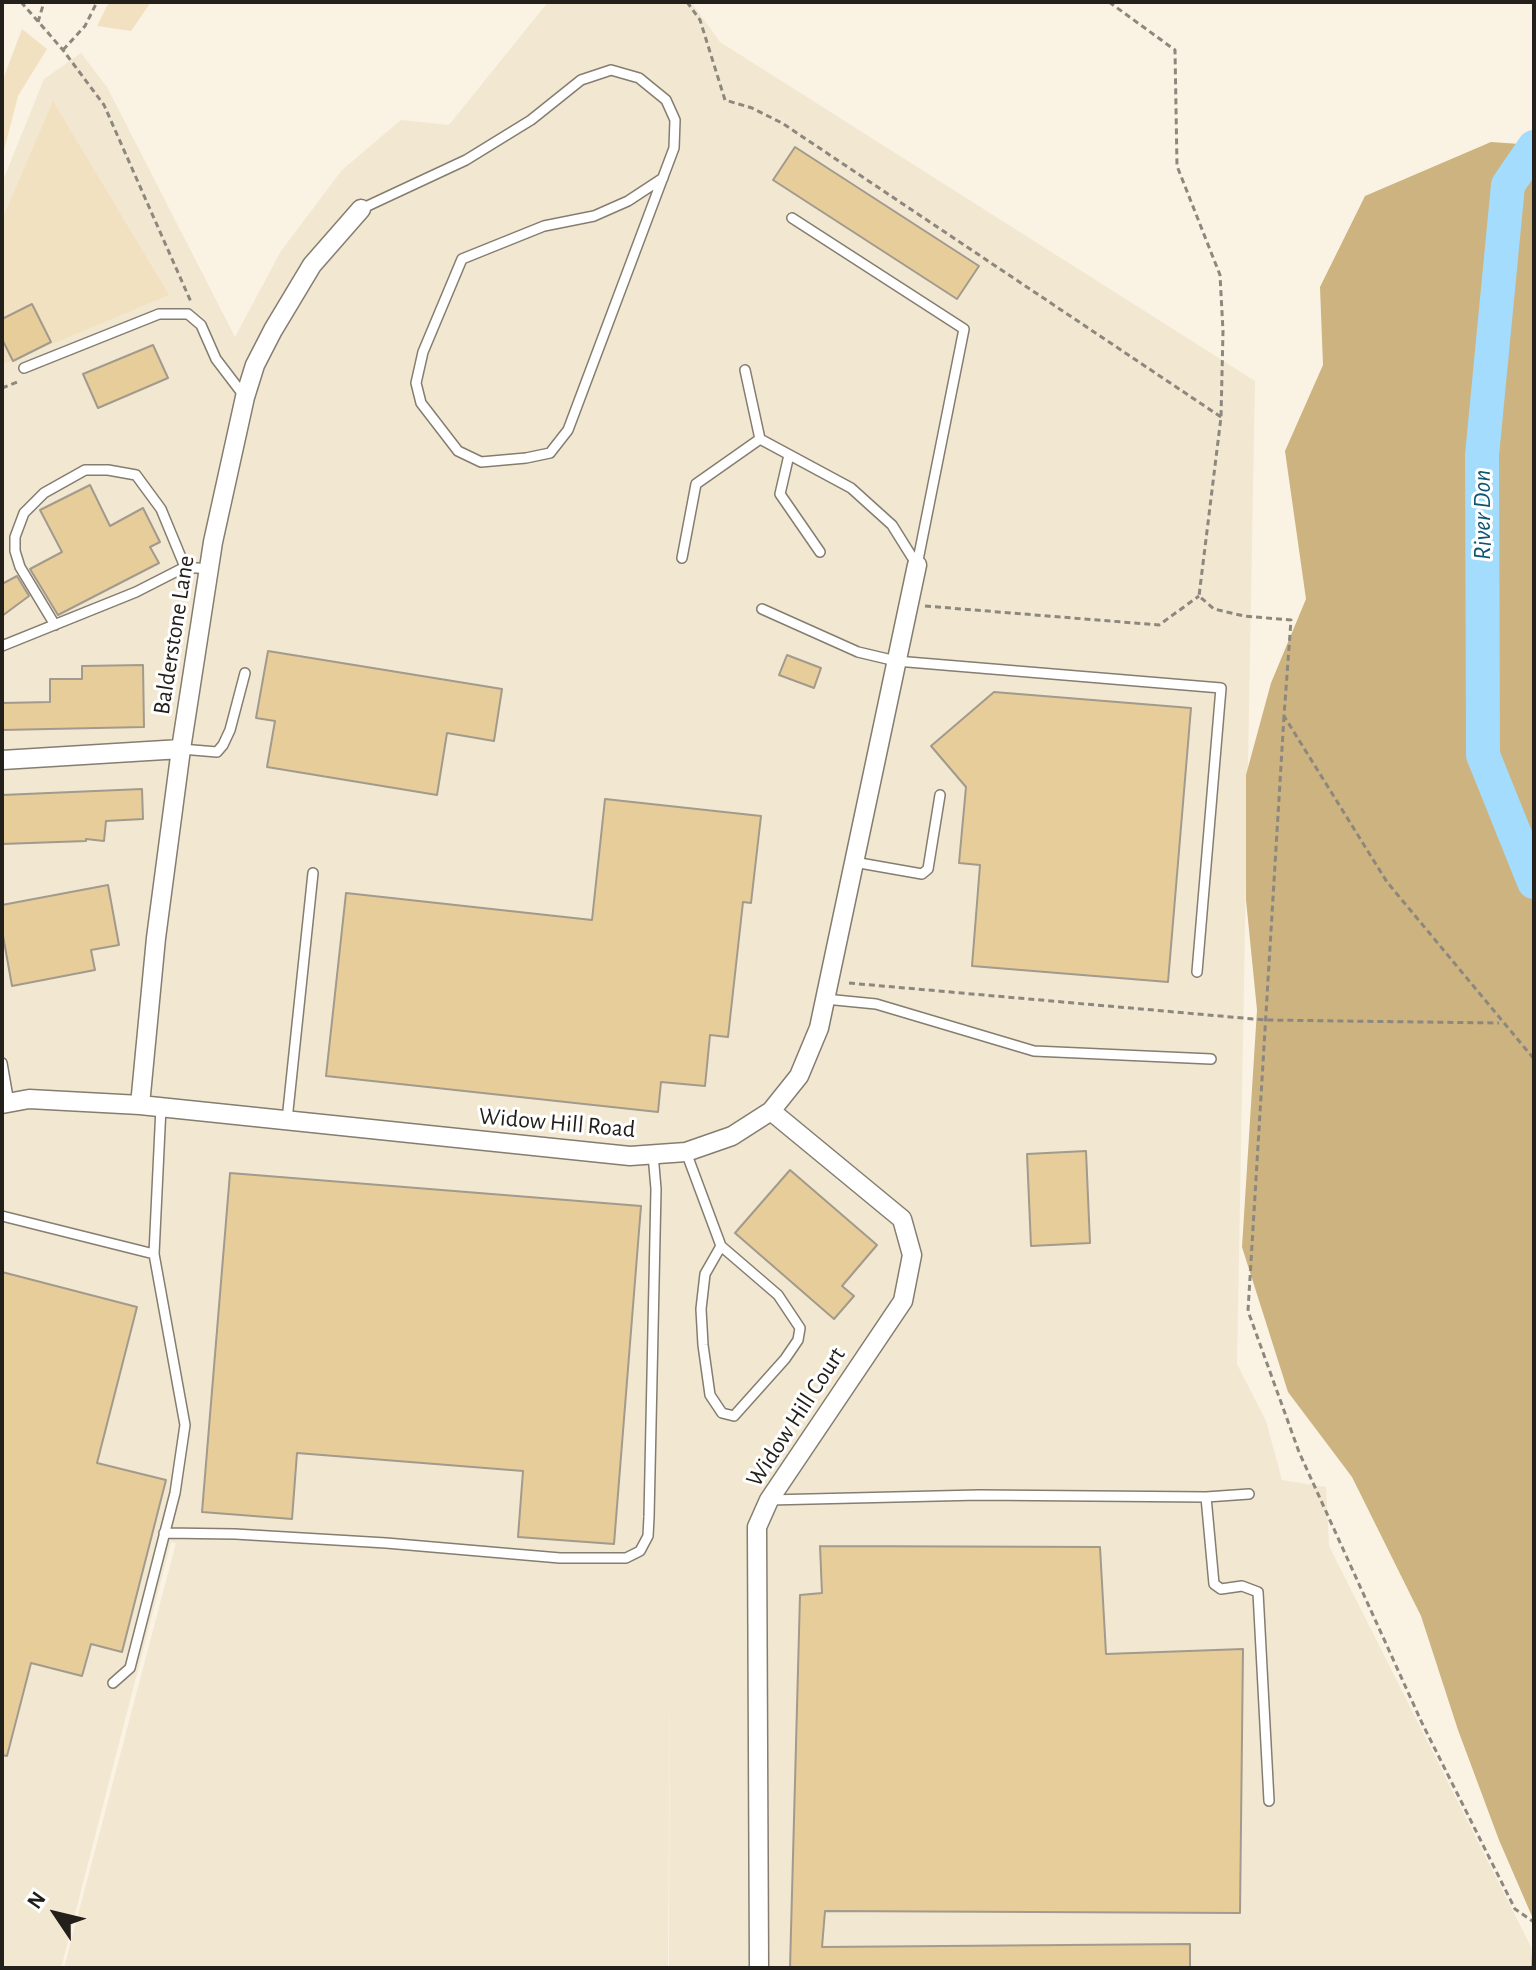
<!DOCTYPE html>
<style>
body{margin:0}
#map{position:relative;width:1536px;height:1970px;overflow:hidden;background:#faf2e3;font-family:"Alegreya Sans",sans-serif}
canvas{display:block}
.frame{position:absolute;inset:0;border:4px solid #23201b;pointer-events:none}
.north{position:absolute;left:16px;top:1874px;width:80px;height:80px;-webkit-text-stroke:6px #fff;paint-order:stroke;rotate:305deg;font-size:22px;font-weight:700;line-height:32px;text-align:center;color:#23201b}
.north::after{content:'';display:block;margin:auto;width:28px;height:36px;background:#23201b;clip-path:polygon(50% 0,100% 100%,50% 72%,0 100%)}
</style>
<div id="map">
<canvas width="1536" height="1970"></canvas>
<div class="frame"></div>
<div class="north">N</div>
</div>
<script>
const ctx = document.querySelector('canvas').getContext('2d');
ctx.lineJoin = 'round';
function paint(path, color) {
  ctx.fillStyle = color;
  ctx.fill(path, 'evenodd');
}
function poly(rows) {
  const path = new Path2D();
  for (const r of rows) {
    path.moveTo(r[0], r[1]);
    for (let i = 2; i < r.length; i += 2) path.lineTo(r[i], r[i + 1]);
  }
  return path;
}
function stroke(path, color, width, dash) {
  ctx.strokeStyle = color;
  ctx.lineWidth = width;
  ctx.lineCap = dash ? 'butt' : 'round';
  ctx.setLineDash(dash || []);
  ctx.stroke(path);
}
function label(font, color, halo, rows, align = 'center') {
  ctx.font = font + ' "Alegreya Sans",sans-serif';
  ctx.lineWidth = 6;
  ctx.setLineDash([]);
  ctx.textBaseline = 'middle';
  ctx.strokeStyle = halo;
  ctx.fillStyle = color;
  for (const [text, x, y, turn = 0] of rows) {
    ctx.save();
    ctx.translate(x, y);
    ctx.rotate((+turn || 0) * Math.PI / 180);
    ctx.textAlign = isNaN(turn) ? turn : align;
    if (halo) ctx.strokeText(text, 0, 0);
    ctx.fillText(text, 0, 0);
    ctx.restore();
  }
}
const built = poly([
 [548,2,691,2,720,42,1255,381,1237,1364,1266,1421,1282,1480,1326,1487,1329,1546,1534,1953,1534,1968,669,1968,670,1639,668,1968,64,1968,176,1543,171,1542,61,1968,2,1968,2,183,44,79,81,53,107,87,235,337,281,251,342,170,401,120,449,125]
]);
const green = poly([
 [109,2,151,2,131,31,97,26],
 [22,29,47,49,18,96,2,158,2,82],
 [53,101,169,295,2,365,2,220]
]);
const forest = poly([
 [1491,142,1534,145,1534,1968,1531,1968,1534,1921,1499,1840,1458,1730,1421,1616,1352,1477,1288,1392,1242,1247,1257,1010,1246,900,1246,775,1271,683,1306,599,1285,451,1323,365,1320,287,1365,196]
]);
const river = poly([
 [1534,147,1508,185,1482,455,1483,755,1534,882]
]);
const building = poly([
 [795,147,979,266,957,299,773,180,795,147],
 [32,304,51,342,13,361,2,339,2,319,32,304],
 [153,345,168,378,98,408,83,374,153,345],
 [90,485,110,526,143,508,160,542,150,547,159,563,58,615,30,569,62,552,40,510,90,485],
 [17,576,29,596,2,616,2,584,17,576],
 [268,651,502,689,494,741,447,733,437,795,267,767,275,721,256,718,268,651],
 [787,655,821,668,814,688,779,675,787,655],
 [143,665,144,727,2,730,2,703,50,702,50,679,82,679,82,666,143,665],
 [994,692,1191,708,1168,982,972,966,980,865,959,863,966,787,931,746,994,692],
 [142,789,143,819,106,821,104,841,86,839,86,841,2,844,2,795,142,789],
 [605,799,761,816,751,903,743,902,728,1037,710,1035,705,1086,661,1082,658,1112,326,1076,346,893,592,920,605,799],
 [108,885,119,945,91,950,95,970,12,986,2,930,2,905,108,885],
 [1086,1151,1090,1243,1031,1246,1027,1154,1086,1151],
 [790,1170,877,1245,842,1286,854,1296,834,1319,735,1233,790,1170],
 [230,1173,641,1206,614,1544,518,1537,523,1471,297,1453,292,1519,202,1512,230,1173],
 [2,1272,137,1307,97,1463,166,1480,122,1652,91,1644,82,1676,31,1663,7,1756,2,1755,2,1272],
 [820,1546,1100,1547,1106,1654,1243,1649,1240,1913,825,1911,822,1947,1190,1944,1190,1968,790,1968,800,1595,822,1593,820,1546]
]);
const path = poly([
 [21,2,63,50,104,105,191,302],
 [687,2,700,20,725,100,752,108,782,123,1221,417],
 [1109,2,1175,50,1177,166,1220,275,1223,331,1221,417,1199,596,1214,609,1244,616,1291,620,1284,716,1387,882,1534,1059],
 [38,22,44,2],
 [63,50,85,26,97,2],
 [2,388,20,381],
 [925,606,1159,625,1199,596],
 [1284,716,1248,1311,1299,1452,1422,1723,1515,1909,1534,1922],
 [849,983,1265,1020,1499,1023]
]);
const service = poly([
 [361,209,466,160,531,120,581,80,611,70,639,78,666,100,675,120,674,148,568,430,550,453,526,458,481,462,458,451,421,403,416,383,423,352,462,259,544,226,594,216,628,201,663,178],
 [792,218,964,329,917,565],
 [24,368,159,314,188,314,201,325,216,359,245,397],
 [745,370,760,439],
 [789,455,780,494,820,552],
 [682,558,696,484,760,439,851,488,892,525,917,565],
 [762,609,858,652,896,661,1221,688,1197,972],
 [55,625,20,567,15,551,15,537,24,513,44,493,85,470,108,470,136,475,161,509,185,567,209,569],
 [2,646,136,592,185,567],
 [181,749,217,752,223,745,230,730,245,673],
 [854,862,922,874,928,869,940,795],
 [825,999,876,1004,1034,1051,1211,1059],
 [2,1063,9,1103],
 [287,1120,313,873],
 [686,1152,721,1246,778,1295,800,1328,798,1340,785,1359,734,1416,722,1413,710,1395,703,1345,701,1309,705,1274,721,1246],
 [2,1216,154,1254],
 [1206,1497,1214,1584,1221,1589,1242,1586,1258,1592,1269,1801],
 [769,1500,979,1495,1206,1497,1249,1494],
 [164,1533,235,1534,386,1543,560,1558,626,1558,640,1551,648,1536,649,1517,656,1189,653,1154],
 [113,1683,130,1668,175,1493,185,1425,154,1254,161,1107]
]);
const minor = poly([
 [2,760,181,749],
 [2,1104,29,1099,140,1105,630,1156,686,1152,732,1136,771,1111,799,1076,819,1028,917,565],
 [140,1105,156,938,181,749,213,542,245,397,255,365,273,330,312,265,361,209],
 [759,1968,757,1527,769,1500,903,1301,912,1255,902,1219,771,1111]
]);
const streetNames = [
 ["Balderstone Lane",174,635,-81],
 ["Widow Hill Road",557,1123,5],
 ["Widow Hill Court",796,1417,-57]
];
const waterNames = [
 ["River Don",1482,515,-90]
];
paint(built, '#f2e7d1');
paint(green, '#f2e1c0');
paint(forest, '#ccb37f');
stroke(river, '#a4dcfd', 34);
paint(building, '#e7cd99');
stroke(building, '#a29a8d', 2);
stroke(service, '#847d70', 12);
stroke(minor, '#847d70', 21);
stroke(path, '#8d887e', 3, [6, 4]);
stroke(service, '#fff', 9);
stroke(minor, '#fff', 18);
label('24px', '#23201b', '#fff', streetNames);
label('italic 26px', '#0e5474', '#fff', waterNames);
</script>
